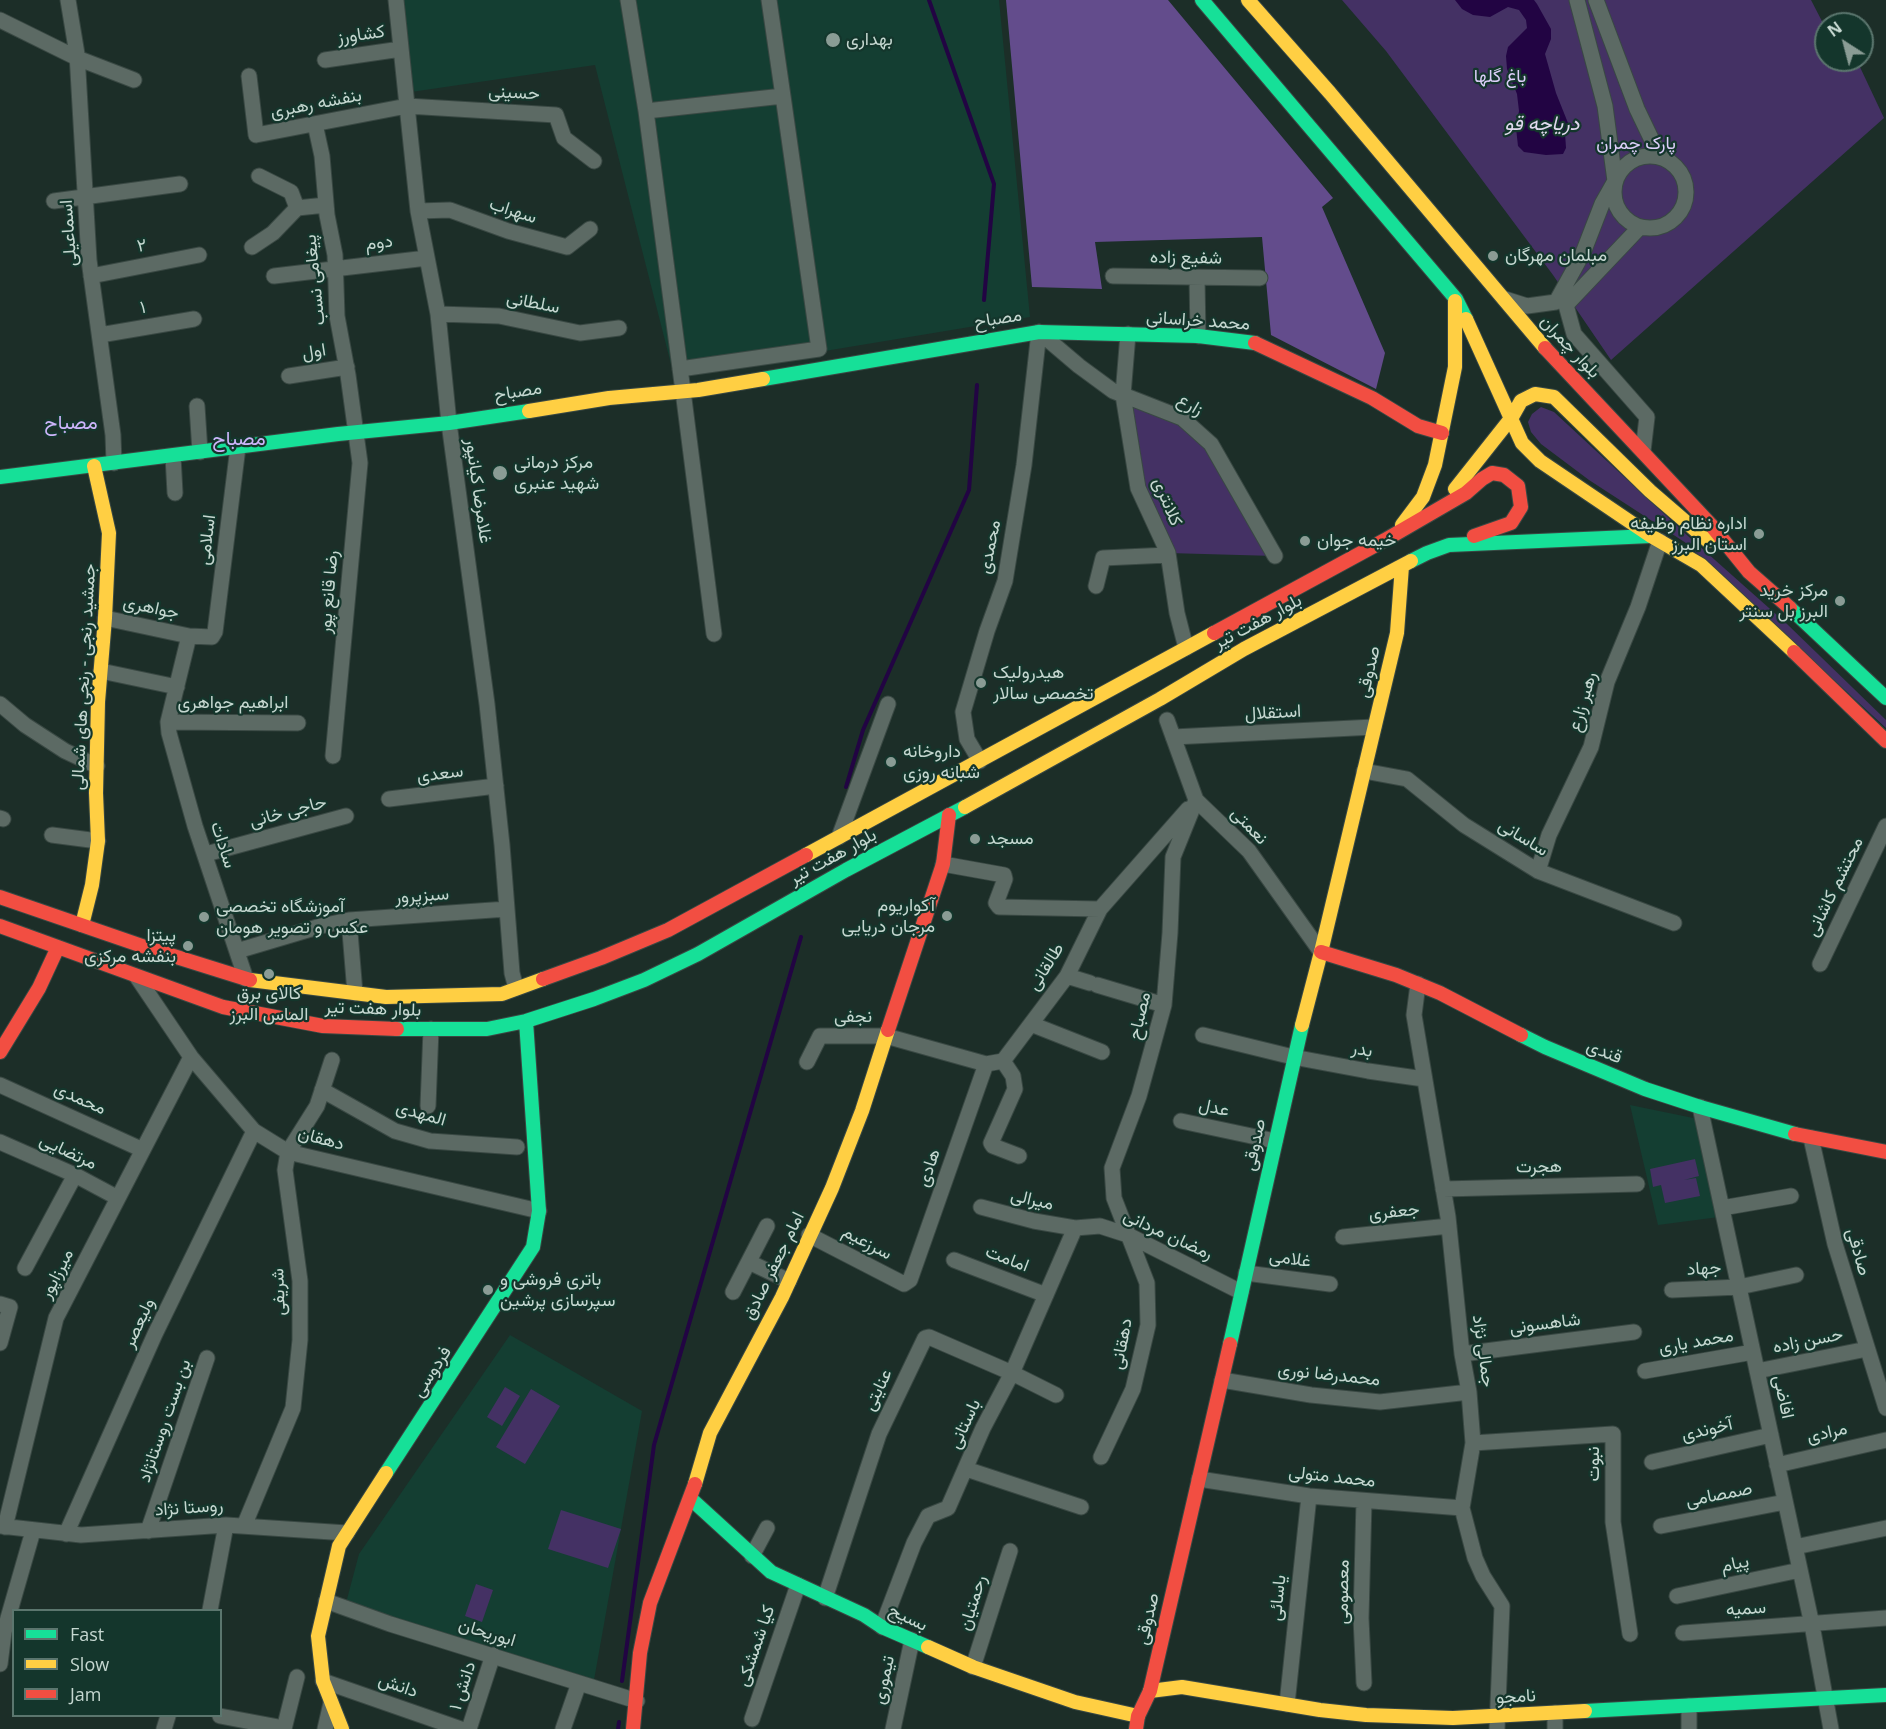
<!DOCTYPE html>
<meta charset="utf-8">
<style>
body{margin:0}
#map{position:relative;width:1886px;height:1729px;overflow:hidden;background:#1c2e28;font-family:"Open Sans",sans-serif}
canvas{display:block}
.legend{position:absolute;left:12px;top:1609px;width:210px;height:108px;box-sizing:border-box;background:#14362c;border:2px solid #5b766e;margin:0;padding:8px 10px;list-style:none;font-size:18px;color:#c5d7d0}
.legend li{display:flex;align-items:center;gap:12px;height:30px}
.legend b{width:30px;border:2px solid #5b766e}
.north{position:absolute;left:1814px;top:12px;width:60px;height:60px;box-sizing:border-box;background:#14362c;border:2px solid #5b766e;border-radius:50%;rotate:324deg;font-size:16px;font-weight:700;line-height:24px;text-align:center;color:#c5d7d0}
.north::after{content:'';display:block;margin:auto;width:21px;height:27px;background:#8a9c95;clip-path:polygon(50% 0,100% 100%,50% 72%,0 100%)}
</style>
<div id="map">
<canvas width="1886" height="1729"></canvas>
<ul class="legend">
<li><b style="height:8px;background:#16e098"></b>Fast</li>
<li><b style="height:8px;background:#ffcf43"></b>Slow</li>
<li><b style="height:8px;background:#f24e42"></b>Jam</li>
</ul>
<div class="north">N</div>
</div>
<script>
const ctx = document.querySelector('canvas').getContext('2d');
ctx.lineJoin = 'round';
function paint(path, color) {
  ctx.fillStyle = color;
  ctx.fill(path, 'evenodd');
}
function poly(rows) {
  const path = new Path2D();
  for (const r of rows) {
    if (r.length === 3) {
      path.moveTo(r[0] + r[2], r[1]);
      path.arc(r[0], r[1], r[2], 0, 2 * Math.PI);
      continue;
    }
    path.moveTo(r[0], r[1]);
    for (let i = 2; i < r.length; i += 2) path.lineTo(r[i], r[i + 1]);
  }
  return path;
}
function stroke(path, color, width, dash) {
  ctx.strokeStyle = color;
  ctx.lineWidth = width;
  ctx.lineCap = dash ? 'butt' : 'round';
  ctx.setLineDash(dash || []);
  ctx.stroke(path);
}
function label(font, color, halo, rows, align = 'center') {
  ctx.font = font + ' "Open Sans",Vazirmatn,sans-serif';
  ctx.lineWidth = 4.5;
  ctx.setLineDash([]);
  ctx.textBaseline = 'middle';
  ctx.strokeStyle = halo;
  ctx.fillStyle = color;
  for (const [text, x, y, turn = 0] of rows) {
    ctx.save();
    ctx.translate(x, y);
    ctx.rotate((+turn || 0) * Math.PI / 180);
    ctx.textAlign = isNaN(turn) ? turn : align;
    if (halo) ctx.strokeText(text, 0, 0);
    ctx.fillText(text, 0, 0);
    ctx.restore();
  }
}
const built = poly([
 [400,0,999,0,1030,317,674,376,595,65,411,92],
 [1630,1105,1698,1119,1719,1217,1658,1225],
 [510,1335,642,1411,594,1680,346,1603,359,1554]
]);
const green = poly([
 [1342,0,1811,0,1826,29,1826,60,1860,60,1859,65,1884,118,1611,360,1553,275,1386,51],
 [1123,395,1182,418,1211,444,1275,556,1168,553,1138,488],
 [1541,407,1554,412,1688,536,1787,624,1886,720,1886,728,1686,543,1589,480,1541,444,1531,432,1528,422,1532,414],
 [1695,1159,1699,1176,1684,1180,1696,1178,1700,1196,1665,1203,1661,1185,1653,1187,1650,1169],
 [505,1387,520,1396,502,1426,487,1417],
 [531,1389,560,1406,525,1464,496,1447],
 [561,1510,621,1529,608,1568,548,1549],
 [476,1584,493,1590,482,1622,465,1616]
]);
const forest = poly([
 [1006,0,1168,0,1333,198,1322,207,1385,353,1376,389,1271,335,1262,237,1095,242,1102,289,1032,287]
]);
const water = poly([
 [1455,0,1534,0,1537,4,1551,29,1551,39,1545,54,1556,93,1568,123,1565,133,1566,148,1563,154,1546,155,1524,152,1518,146,1516,128,1519,111,1517,94,1507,69,1506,56,1508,47,1527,28,1526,20,1519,10,1508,7,1490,17,1473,15,1462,9]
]);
const stream = poly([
 [929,0,994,184,984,300],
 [846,787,863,730,969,490,977,385],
 [622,1681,654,1445,801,937],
 [618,1729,619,1722]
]);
const street = poly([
 [68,0,77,54,89,260,113,435,114,463],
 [396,0,418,211,438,314,449,423,487,704,502,845,512,973,516,988],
 [628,0,646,111,783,96,769,0],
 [1596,0,1637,109,1660,157],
 [0,20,77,58,134,80],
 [325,60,401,49],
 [249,76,256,135,407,106,556,115,564,138,594,161],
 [646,111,683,391,714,634],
 [315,124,322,156,327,215,335,255,337,316,348,375,360,463,333,756],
 [1650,192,36],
 [54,201,180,184],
 [297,208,326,205],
 [418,211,450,210,508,231,567,247,590,229],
 [252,247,273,233,297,208,291,192,259,176],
 [91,276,199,255],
 [274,276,427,258],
 [1113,276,1260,278],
 [1197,278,1198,336],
 [1505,299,1527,306,1556,302,1583,253,1602,204,1615,181,1605,106,1577,0],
 [1566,305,1574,334,1647,417,1643,451],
 [1566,305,1639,228],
 [438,314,499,316,580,333,619,328],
 [1039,332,1079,366,1113,391,1182,418,1211,444,1275,556],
 [1128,334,1123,395,1138,488,1168,553,1177,613,1186,648],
 [100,335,194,319],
 [680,369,819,349,783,96],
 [289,376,347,367],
 [197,406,200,452],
 [173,456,175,493],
 [1096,586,1103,558,1168,555],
 [105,618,189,636,212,637,215,632,238,447],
 [189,636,168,722,169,733,195,826,246,979],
 [101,671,177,687],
 [0,704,25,725,65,751,97,766],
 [1167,720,1196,800,1249,851,1321,952],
 [168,722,298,723],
 [1173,737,1374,727],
 [980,761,967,739,963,712,987,631,1005,581,1024,465,1039,332],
 [1364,771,1407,779,1464,825,1538,871,1674,923],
 [389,799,496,786],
 [0,818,3,819],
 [52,835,98,841],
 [839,837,888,704],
 [206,854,346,816],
 [943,864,1004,875,1005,879,996,903,999,907,1100,909],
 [1538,871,1549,835,1591,747,1607,682,1638,607,1660,541],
 [349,920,355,993],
 [237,951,321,926,349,920,507,909],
 [1820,964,1886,826],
 [1067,976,1090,983],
 [137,977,191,1057,254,1131,288,1152,539,1211],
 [1418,984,1414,1015,1448,1217,1462,1354,1469,1392,1473,1443,1462,1508,1475,1558,1483,1576,1502,1606,1497,1729],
 [1097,985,1164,1005],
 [1031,1024,1102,1052],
 [1203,1035,1293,1057,1368,1071,1424,1079],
 [1003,1061,1013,1076,1015,1089,991,1143,993,1146,1019,1156],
 [807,1062,820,1036,886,1036,986,1064,1003,1061,1067,976,1100,909,1188,809],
 [0,1085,143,1150],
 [322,1090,395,1131,430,1141,517,1147],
 [428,1106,431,1029],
 [1700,1107,1812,1625,1831,1729],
 [1181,1121,1275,1141],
 [1811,1138,1835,1244,1886,1408],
 [0,1142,75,1175,118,1198],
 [1443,1189,1637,1184],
 [981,1207,1034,1221,1075,1228,1100,1226,1128,1235,1241,1292],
 [1722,1208,1791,1196],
 [809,1235,904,1284,910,1280,986,1064],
 [1343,1237,1449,1226],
 [954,1260,1046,1295],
 [749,1262,789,1281],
 [25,1268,75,1175],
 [1246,1273,1330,1284],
 [1672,1290,1739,1287,1796,1275],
 [733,1292,767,1226],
 [0,1304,10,1307,0,1343],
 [1462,1354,1634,1332],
 [1645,1371,1753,1352],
 [1757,1371,1867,1349],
 [1222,1380,1311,1395,1380,1402,1469,1392],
 [1473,1443,1613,1434,1613,1522,1630,1634],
 [1101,1457,1133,1389,1148,1325,1147,1283,1114,1198,1112,1168,1139,1096,1164,1005,1170,933,1173,857,1196,800],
 [1652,1462,1771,1435],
 [1777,1465,1886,1440],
 [966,1469,1081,1507],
 [1199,1479,1309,1496,1462,1508],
 [1364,1501,1361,1618,1364,1683],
 [0,1526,81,1535,226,1525,347,1533],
 [244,1526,293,1408,300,1340,300,1281,285,1170,288,1152,317,1106,332,1060],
 [1661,1526,1785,1502],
 [5,1527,56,1318,191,1057],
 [148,1531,207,1358],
 [66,1534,155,1334,254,1131],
 [1795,1547,1886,1528],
 [752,1556,767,1528],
 [1677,1596,1800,1570],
 [825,1598,879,1434,925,1338,929,1337,1012,1373,1056,1395],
 [326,1601,390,1624,637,1701],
 [210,1610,226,1525],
 [882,1627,914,1543,928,1516,948,1508,983,1428,1012,1373,1075,1228],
 [1683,1633,1886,1618],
 [0,1664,4,1632,33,1531],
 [973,1667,1010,1551],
 [323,1681,461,1729],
 [1287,1704,1309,1496],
 [1689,1706,1689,1729],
 [1555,1713,1555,1729],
 [220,1716,284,1728],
 [752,1719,798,1585],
 [164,1729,168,1716],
 [284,1729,297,1677],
 [325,1729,331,1703],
 [469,1729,493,1655],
 [563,1729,579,1683],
 [893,1729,912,1640]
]);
const fast = poly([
 [1202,0,1456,299,1466,319],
 [763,379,1039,332,1198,336,1255,343],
 [0,477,338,434,449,423,529,411],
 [1411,561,1427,553,1449,545,1651,536],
 [1790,608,1886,698],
 [397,1029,487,1029,526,1021,594,999,644,980,698,954,846,870,965,807],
 [1521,1035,1545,1047,1645,1089,1700,1107,1795,1134],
 [1230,1344,1302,1025],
 [386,1473,533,1247,539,1211,526,1021],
 [691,1499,771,1572,864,1615,882,1627,928,1647],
 [1585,1711,1886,1695]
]);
const slow = poly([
 [1248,0,1330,93,1545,348],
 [1466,319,1522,443,1540,461,1651,536,1701,565,1794,652],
 [529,411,609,398,698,390,763,379],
 [1455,489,1512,417,1521,401,1535,394,1554,397,1650,491,1708,541],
 [1402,525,1423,497,1435,465,1455,367,1455,301],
 [965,807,1160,699,1244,649,1411,561],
 [806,855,1214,633],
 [82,925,92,885,98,841,96,793,98,702,105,618,109,533,94,466],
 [250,980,386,997,502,994,543,979],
 [1302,1025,1321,952,1397,633,1402,566],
 [695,1484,710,1433,782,1297,832,1188,862,1111,888,1030],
 [928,1647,973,1667,1075,1702,1138,1716],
 [1150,1691,1182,1687,1320,1710,1366,1715,1453,1718,1585,1711],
 [342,1729,323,1681,318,1636,339,1546,386,1473]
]);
const jam = poly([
 [1255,343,1372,398,1418,426,1442,433],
 [1545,348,1711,525,1749,572,1790,608],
 [1214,633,1385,540,1466,493,1482,479,1492,473,1504,475,1518,486,1521,507,1511,523,1474,536],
 [1794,652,1886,741],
 [0,897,151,949,250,980],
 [0,926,223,1007,323,1026,397,1029],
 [1321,952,1396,975,1440,993,1521,1035],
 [543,979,601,958,668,930,806,855],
 [888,1030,943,864,949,815],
 [0,1052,39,988,58,947],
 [1795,1134,1886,1152],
 [633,1729,640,1653,650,1603,695,1484],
 [1136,1729,1138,1716,1150,1691,1230,1344]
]);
const markers = [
 [833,40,8,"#8a9c95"],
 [1493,256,6,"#8a9c95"],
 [500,473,8,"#8a9c95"],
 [1759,534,6,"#8a9c95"],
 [1305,541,6,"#8a9c95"],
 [1840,601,6,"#8a9c95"],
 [981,683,6,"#8a9c95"],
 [891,762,6,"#8a9c95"],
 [975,839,6,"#8a9c95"],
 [947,916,6,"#8a9c95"],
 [204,917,6,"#8a9c95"],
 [188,946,6,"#8a9c95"],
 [269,974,6,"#8a9c95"],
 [488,1290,6,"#8a9c95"]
];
const streetNames = [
 ["کشاورز",361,35,-8],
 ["حسینی",514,93,3],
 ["بنفشه رهبری",316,104,-11],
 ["سهراب",513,211,18],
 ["اسماعیلی",69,233,-94],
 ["دوم",379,243,-7],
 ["۲",142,246,-11],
 ["شفیع زاده",1186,258,1],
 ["پیغامی نسب",315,280,-96],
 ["سلطانی",533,303,11],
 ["۱",143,308,-10],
 ["مصباح",998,319,-9],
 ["محمد خراسانی",1198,321,4],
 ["بلوار چمران",1570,347,47],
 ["اول",314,352,-9],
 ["مصباح",518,392,-9],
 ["زارع",1190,405,31],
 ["غلامرضا کیانپور",478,491,82],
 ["کلانتری",1167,502,68],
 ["اسلامی",207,540,-83],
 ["محمدی",990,547,-79],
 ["رضا قانع پور",329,592,-85],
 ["جواهری",151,608,12],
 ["بلوار هفت تیر",1258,622,-28],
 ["صدوقی",1369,672,-77],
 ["جمشید رنجی - رنجی های شمالی",84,677,-87],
 ["رهبر زارع",1583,702,-74],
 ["ابراهیم جواهری",233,703],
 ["استقلال",1273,713,-3],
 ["سعدی",440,774,-7],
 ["حاجی خانی",288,812,-15],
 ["نعمتی",1249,826,46],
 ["ساسانی",1523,838,31],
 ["سادات",223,845,72],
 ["بلوار هفت تیر",833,857,-29],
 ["محتشم کاشانی",1835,887,-64],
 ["سبزپرور",422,896,-4],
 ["طالقانی",1046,967,-58],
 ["بلوار هفت تیر",373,1009,2],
 ["مصباح",1140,1016,-77],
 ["نجفی",853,1017],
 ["بدر",1362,1050,10],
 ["قندی",1604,1052,22],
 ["محمدی",80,1099,24],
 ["عدل",1214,1108,12],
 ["المهدی",421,1114,16],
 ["دهقان",321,1139,15],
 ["صدوقی",1255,1145,-78],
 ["مرتضایی",68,1152,25],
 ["هجرت",1539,1167,-1],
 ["هادی",929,1168,-71],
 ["میرالی",1032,1200,13],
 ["جعفری",1394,1212,-6],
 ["رمضان مردانی",1168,1235,25],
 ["سرزعیم",867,1243,28],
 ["صادقی",1858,1252,74],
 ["امامت",1007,1259,21],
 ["غلامی",1290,1259,8],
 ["امام جعفر صادق",774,1266,-64],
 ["جهاد",1704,1269,-3],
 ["میرزاپور",57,1274,-63],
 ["شریفی",279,1292,-92],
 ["ولیعصر",139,1323,-65],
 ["شاهسونی",1545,1324,-7],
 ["حسن زاده",1808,1341,-11],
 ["محمد یاری",1696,1342,-10],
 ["دهقانی",1122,1344,-79],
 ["جمالی نژاد",1483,1351,82],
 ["فردوسی",432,1372,-57],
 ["محمدرضا نوری",1329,1375,6],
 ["عنایتی",878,1390,-64],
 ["افاضی",1783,1397,78],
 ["بن بست روستانژاد",165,1421,-71],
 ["باستانی",965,1424,-65],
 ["آخوندی",1707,1430,-13],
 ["مرادی",1827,1433,-13],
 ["نبوت",1594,1464,-90],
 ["محمد متولی",1332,1477,6],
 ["صمصامی",1719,1495,-11],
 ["روستا نژاد",189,1508,-4],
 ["پیام",1735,1564,-12],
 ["معصومی",1343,1592,-89],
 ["یاسائی",1278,1598,-84],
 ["رحمتیان",973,1603,-73],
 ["سمیه",1746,1609,-4],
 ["بسیح",908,1618,25],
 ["صدوقی",1148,1619,-77],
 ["ابوریحان",487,1633,17],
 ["کیا شمشکی",756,1646,-71],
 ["تیموری",884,1680,-78],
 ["دانش",398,1686,19],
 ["دانش ۱",463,1686,-72],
 ["نامجو",1516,1697,-3]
];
const poiNames = [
 ["بهداری",846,40],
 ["مبلمان مهرگان",1505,256],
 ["مرکز درمانی",514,463],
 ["شهید عنبری",514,484],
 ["اداره نظام وظیفه",1747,524,"right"],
 ["استان البرز",1747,545,"right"],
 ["خیمه جوان",1317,541],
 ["مرکز خرید",1828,591,"right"],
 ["البرز بل سنتر",1828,612,"right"],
 ["هیدرولیک",993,673],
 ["تخصصی سالار",993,694],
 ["داروخانه",903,752],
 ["شبانه روزی",903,773],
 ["مسجد",987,839],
 ["آکواریوم",935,906,"right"],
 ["مرجان دریایی",935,927,"right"],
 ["آموزشگاه تخصصی",216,907],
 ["عکس و تصویر هومان",216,928],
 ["پیتزا",176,936,"right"],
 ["بنفشه مرکزی",176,957,"right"],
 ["کالای برق",269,994,"center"],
 ["الماس البرز",269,1015,"center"],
 ["باتری فروشی و",500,1280],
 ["سپرسازی پرشین",500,1301]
];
const parkNames = [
 ["باغ گلها",1500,77],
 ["پارک چمران",1636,144]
];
const waterNames = [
 ["دریاچه قو",1542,124]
];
const neighbourhoodNames = [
 ["مصباح",71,423],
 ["مصباح",239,439]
];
paint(built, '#143e32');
paint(green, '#443164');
paint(forest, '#634c8c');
paint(water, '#220443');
stroke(stream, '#220443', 4);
stroke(street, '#394843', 17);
stroke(fast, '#394843', 16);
stroke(slow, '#394843', 16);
stroke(jam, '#394843', 16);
stroke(street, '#5c6a64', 15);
stroke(fast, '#16e098', 14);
stroke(slow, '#ffcf43', 14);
stroke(jam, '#f24e42', 14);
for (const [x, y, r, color] of markers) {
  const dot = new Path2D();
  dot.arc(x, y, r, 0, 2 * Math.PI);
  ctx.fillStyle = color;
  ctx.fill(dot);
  stroke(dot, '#14362c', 2);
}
label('18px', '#c5d7d0', '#14362c', streetNames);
label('18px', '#c5d7d0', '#14362c', poiNames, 'left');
label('18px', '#dccef9', '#14362c', parkNames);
label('italic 20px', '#e0d9ee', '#14362c', waterNames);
label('20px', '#cdb5fb', '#14362c', neighbourhoodNames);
</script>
